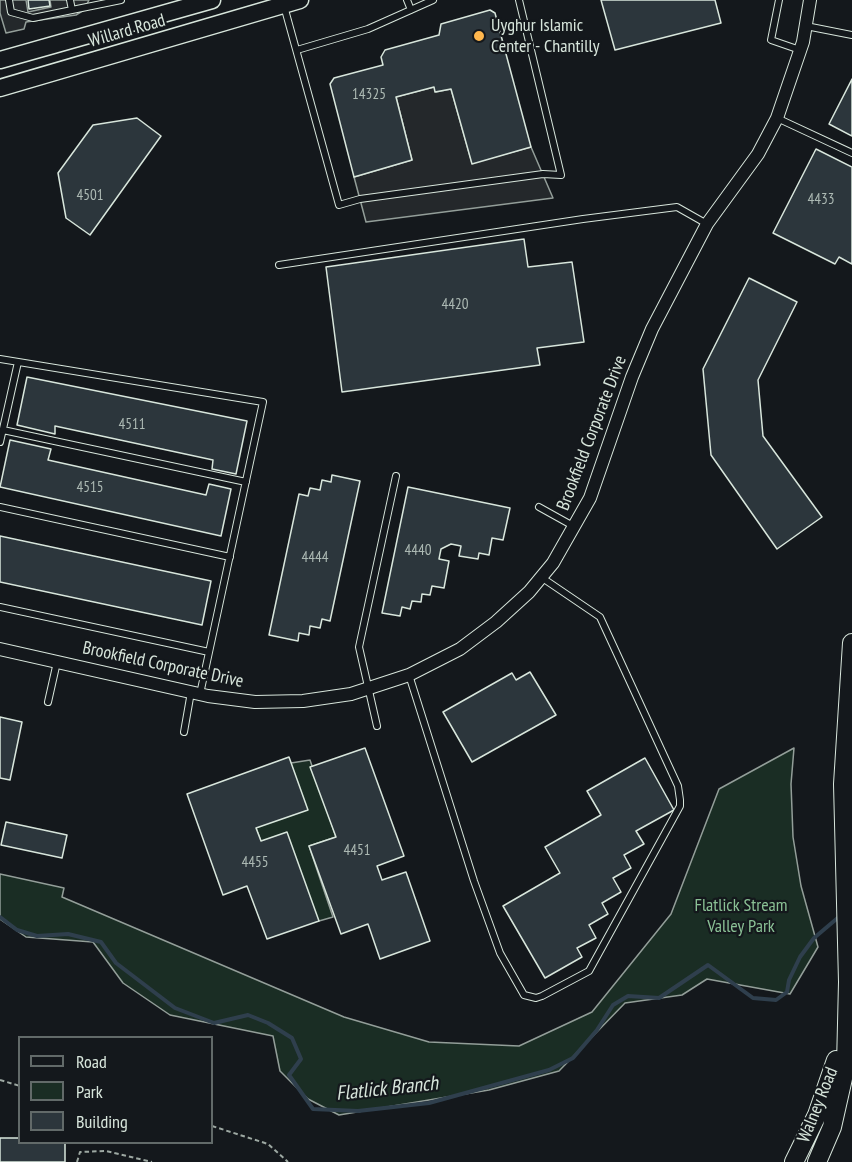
<!DOCTYPE html>
<style>
body{margin:0}
#map{position:relative;width:852px;height:1162px;overflow:hidden;background:#14181c;font-family:"PT Sans Narrow",sans-serif}
canvas{display:block}
.legend{position:absolute;left:18px;top:1036px;width:195px;height:108px;box-sizing:border-box;background:#14181c;border:2px solid #626a69;margin:0;padding:8px 10px;list-style:none;font-size:18px;color:#d8e6dc}
.legend li{display:flex;align-items:center;gap:12px;height:30px}
.legend b{width:30px;border:2px solid #626a69}
</style>
<div id="map">
<canvas width="852" height="1162"></canvas>
<ul class="legend">
<li><b style="height:8px;background:#14181c"></b>Road</li>
<li><b style="height:16px;background:#1a2d24"></b>Park</li>
<li><b style="height:16px;background:#2c363c"></b>Building</li>
</ul>
</div>
<script>
const ctx = document.querySelector('canvas').getContext('2d');
ctx.lineJoin = 'round';
function paint(path, color) {
  ctx.fillStyle = color;
  ctx.fill(path, 'evenodd');
}
function poly(rows) {
  const path = new Path2D();
  for (const r of rows) {
    path.moveTo(r[0], r[1]);
    for (let i = 2; i < r.length; i += 2) path.lineTo(r[i], r[i + 1]);
  }
  return path;
}
function stroke(path, color, width, dash) {
  ctx.strokeStyle = color;
  ctx.lineWidth = width;
  ctx.lineCap = dash ? 'butt' : 'round';
  ctx.setLineDash(dash || []);
  ctx.stroke(path);
}
function label(font, color, halo, rows, align = 'center') {
  ctx.font = font + ' "PT Sans Narrow",sans-serif';
  ctx.lineWidth = 4.5;
  ctx.setLineDash([]);
  ctx.textBaseline = 'middle';
  ctx.strokeStyle = halo;
  ctx.fillStyle = color;
  for (const [text, x, y, turn = 0] of rows) {
    ctx.save();
    ctx.translate(x, y);
    ctx.rotate((+turn || 0) * Math.PI / 180);
    ctx.textAlign = isNaN(turn) ? turn : align;
    if (halo) ctx.strokeText(text, 0, 0);
    ctx.fillText(text, 0, 0);
    ctx.restore();
  }
}
const green = poly([
 [794,748,791,784,793,837,801,886,818,947,790,994,707,979,682,995,625,1003,559,1071,489,1090,339,1115,308,1099,280,1071,273,1036,170,1015,123,983,93,942,26,937,0,919,0,874,64,888,62,897,344,1017,429,1042,519,1046,592,1012,671,914,719,789,794,748],
 [310,760,336,837,309,846,333,917,319,921,261,841,256,828,291,763,310,760]
]);
const parking = poly([
 [0,0,26,0,28,12,51,7,50,0,89,0,84,10,76,15,26,22,24,29,6,33,0,13,0,0],
 [434,87,436,92,451,89,472,163,531,147,553,198,366,222,354,177,412,160,396,97,434,87]
]);
const stream = poly([
 [0,917,17,930,37,936,68,934,101,942,116,963,175,1008,214,1023,248,1015,268,1023,292,1038,301,1059,289,1075,313,1109,358,1111,429,1103,549,1070,573,1058,597,1030,613,1005,628,996,659,998,708,965,753,998,776,1000,787,992,789,980,800,957,814,938,840,916]
]);
const building = poly([
 [28,0,49,0,50,6,29,9,28,0],
 [601,0,715,0,721,23,615,50,601,0],
 [490,10,495,13,531,147,472,164,451,89,435,92,434,87,396,97,412,160,354,177,330,84,334,78,383,65,381,57,385,50,439,35,441,24,490,10],
 [852,79,852,136,829,124,852,79],
 [137,118,161,136,90,235,66,218,58,173,93,125,137,118],
 [816,149,852,167,852,264,839,257,835,264,773,233,816,149],
 [524,239,528,267,572,262,584,342,537,348,540,365,342,392,326,267,524,239],
 [749,278,797,302,758,380,763,436,822,517,777,549,711,455,703,369,749,278],
 [27,377,247,421,236,474,212,469,213,460,55,426,55,434,17,425,27,377],
 [10,440,51,449,48,460,206,495,209,484,231,489,221,536,0,487,10,440],
 [332,475,360,481,330,621,322,619,320,628,310,626,309,635,299,633,298,641,269,635,299,494,308,496,310,488,320,490,322,480,331,482,332,475],
 [408,487,510,508,503,540,492,538,489,555,479,553,478,559,459,556,461,546,451,544,441,549,439,559,449,561,444,588,432,586,430,595,422,594,421,602,412,601,410,609,402,607,400,616,382,613,408,487],
 [0,536,211,581,202,625,0,582,0,536],
 [530,672,556,715,472,762,443,712,512,673,516,680,530,672],
 [0,717,22,722,10,780,0,778,0,717],
 [365,748,404,856,377,866,382,880,406,872,430,941,380,959,368,924,341,934,309,846,336,837,310,767,365,748],
 [289,757,308,810,256,828,261,841,287,832,319,921,267,939,247,886,223,895,187,794,289,757],
 [645,758,674,810,636,831,644,844,624,855,631,868,613,878,621,892,602,903,608,914,589,925,596,938,577,948,582,957,545,978,503,906,560,873,545,847,601,815,587,791,645,758],
 [6,822,67,835,62,858,1,845,6,822],
 [0,1138,20,1138,20,1142,65,1142,65,1162,0,1162,0,1138]
]);
const path = poly([
 [0,1080,20,1086],
 [212,1126,268,1144,288,1162],
 [77,1162,80,1152,106,1151,152,1162]
]);
const lane = poly([
 [9,0,11,12,33,18,72,10,70,0],
 [407,0,411,10],
 [779,0,771,40,800,50],
 [284,6,339,205,360,199,543,174,561,175,519,0],
 [72,10,121,0],
 [806,26,852,35],
 [297,50,368,29,433,0],
 [777,118,852,153],
 [279,265,583,219,677,207,707,224],
 [0,359,263,402,200,694],
 [3,430,246,482],
 [0,442,18,362],
 [0,507,230,557],
 [539,507,575,527],
 [0,607,209,652],
 [409,675,474,881,500,953,524,995,536,998,542,996,589,971,680,806,680,800,678,786,600,617,541,577],
 [48,702,57,662],
 [377,726,359,647,396,476],
 [184,732,191,692]
]);
const street = poly([
 [0,649,208,696,255,702,303,701,351,694,409,675,460,649,496,622,529,592,553,563,590,498,632,377,652,329,707,224,758,154,777,118,803,42,810,0]
]);
const secondary = poly([
 [0,60,212,0],
 [0,88,300,0]
]);
const primary = poly([
 [794,1162,817,1115,836,1060],
 [817,1162,832,1127,846,1065,848,982,843,784,852,643]
]);
const markers = [
 [479,36,6,"#ffb74d"]
];
const numberNames = [
 ["14325",369,95],
 ["4501",90,196],
 ["4433",821,200],
 ["4420",455,305],
 ["4511",132,425],
 ["4515",90,488],
 ["4440",418,551],
 ["4444",315,558],
 ["4451",357,851],
 ["4455",255,863]
];
const poiNames = [
 ["Uyghur Islamic",491,26],
 ["Center - Chantilly",491,47]
];
const streetNames = [
 ["Willard Road",127,31,-16],
 ["Brookfield Corporate Drive",592,433,-69],
 ["Brookfield Corporate Drive",163,665,12],
 ["Walney Road",818,1105,-68]
];
const parkNames = [
 ["Flatlick Stream",741,906],
 ["Valley Park",741,927]
];
const waterNames = [
 ["Flatlick Branch",387,1089,-6]
];
paint(green, '#1a2d24');
stroke(green, '#939e99', 1.5);
paint(parking, '#24282b');
stroke(parking, '#939e99', 1.5);
stroke(stream, '#2f3f4d', 4);
paint(building, '#2c363c');
stroke(building, '#d8e6dc', 1.5);
stroke(lane, '#d8e6dc', 8);
stroke(street, '#d8e6dc', 14);
stroke(secondary, '#d8e6dc', 19);
stroke(primary, '#d8e6dc', 20);
stroke(path, '#9da8a2', 2, [4.5, 3]);
stroke(lane, '#14181c', 6);
stroke(street, '#14181c', 12);
stroke(secondary, '#14181c', 16);
stroke(primary, '#14181c', 18);
for (const [x, y, r, color] of markers) {
  const dot = new Path2D();
  dot.arc(x, y, r, 0, 2 * Math.PI);
  ctx.fillStyle = color;
  ctx.fill(dot);
  stroke(dot, '#14181c', 2);
}
label('15px', '#adbab4', null, numberNames);
label('18px', '#d8e6dc', '#14181c', poiNames, 'left');
label('18px', '#d8e6dc', '#14181c', streetNames);
label('18px', '#8ac095', '#14181c', parkNames);
label('italic 20px', '#d8e6dc', '#14181c', waterNames);
</script>
